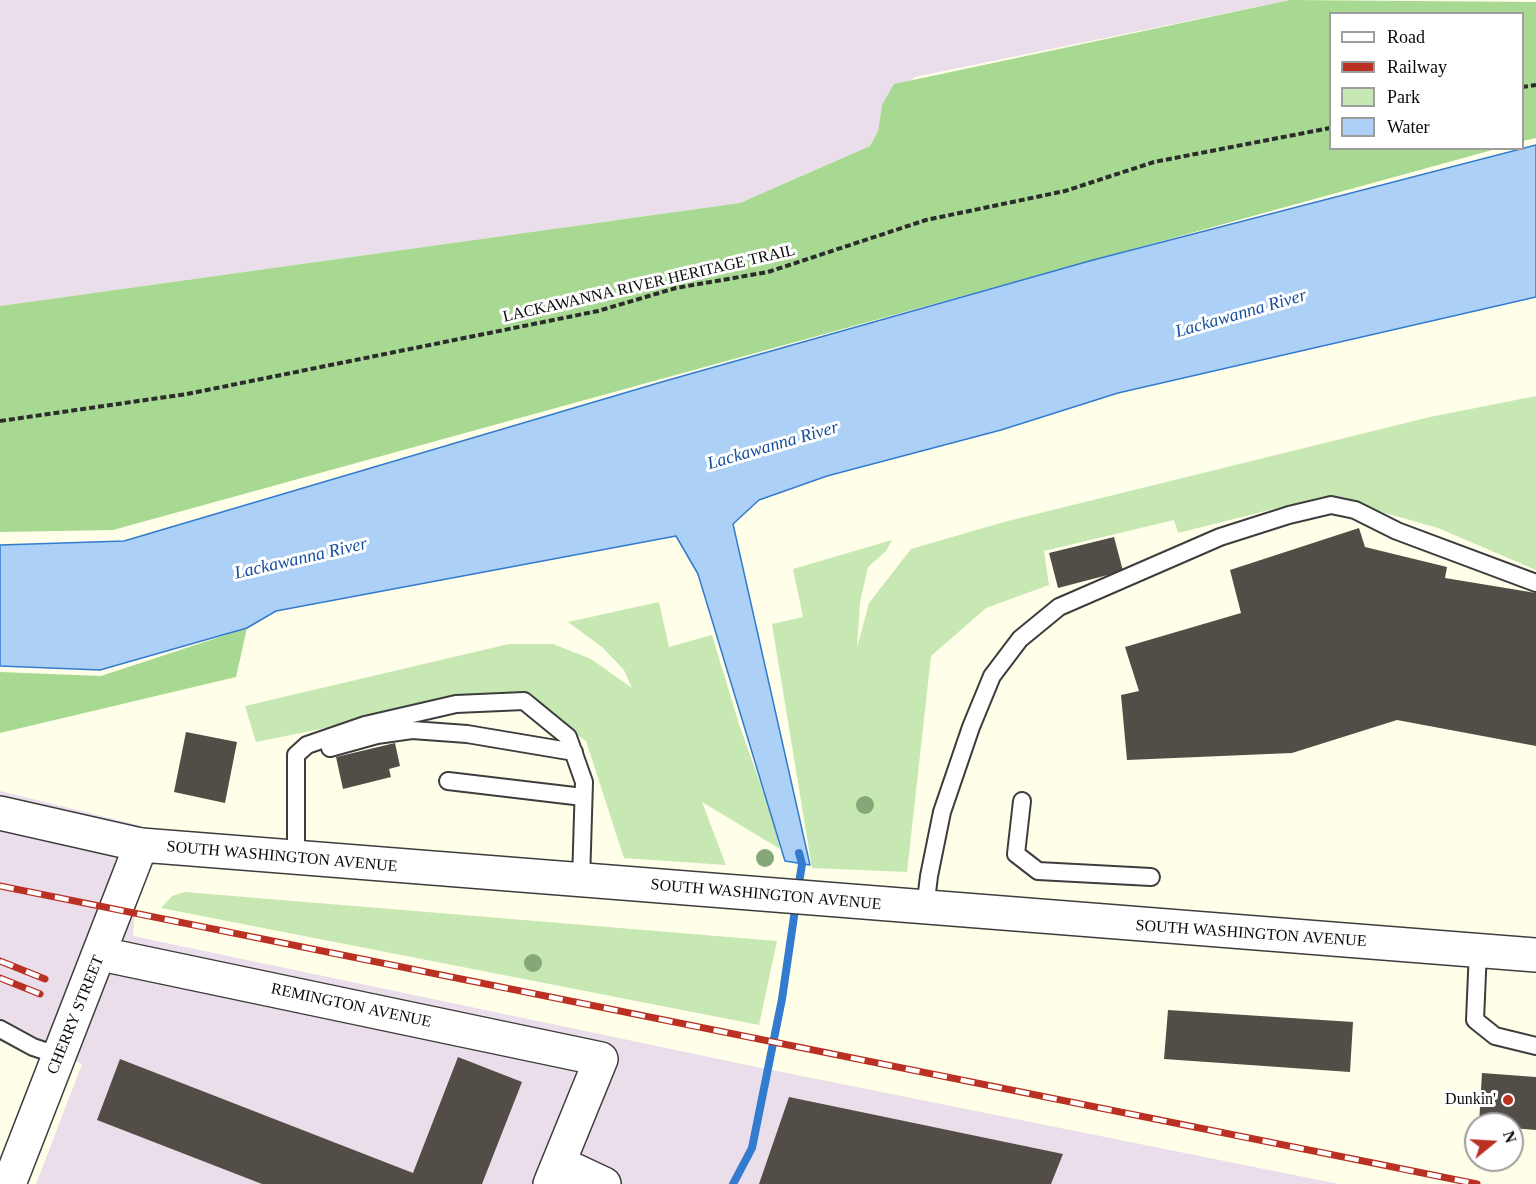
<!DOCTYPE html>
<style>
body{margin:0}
#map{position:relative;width:1536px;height:1184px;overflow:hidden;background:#fffee8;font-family:"Times New Roman",serif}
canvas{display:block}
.legend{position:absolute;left:1329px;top:12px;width:195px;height:138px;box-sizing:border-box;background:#fff;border:2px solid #9d9d9d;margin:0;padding:8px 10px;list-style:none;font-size:18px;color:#0a0a0a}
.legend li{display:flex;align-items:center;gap:12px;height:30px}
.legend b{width:30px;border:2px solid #9d9d9d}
.north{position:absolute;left:1464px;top:1112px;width:60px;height:60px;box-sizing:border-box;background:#fff;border:2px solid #9d9d9d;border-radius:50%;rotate:72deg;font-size:16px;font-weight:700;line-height:24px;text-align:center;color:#0a0a0a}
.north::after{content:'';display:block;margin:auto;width:21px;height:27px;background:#ba3023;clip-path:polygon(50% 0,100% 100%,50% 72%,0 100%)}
</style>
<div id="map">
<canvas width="1536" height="1184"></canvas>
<ul class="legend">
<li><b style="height:8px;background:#fff"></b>Road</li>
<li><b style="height:8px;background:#ba3023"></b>Railway</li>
<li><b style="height:16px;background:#c7e8b3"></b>Park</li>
<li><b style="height:16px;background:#add1f6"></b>Water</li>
</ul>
<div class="north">N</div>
</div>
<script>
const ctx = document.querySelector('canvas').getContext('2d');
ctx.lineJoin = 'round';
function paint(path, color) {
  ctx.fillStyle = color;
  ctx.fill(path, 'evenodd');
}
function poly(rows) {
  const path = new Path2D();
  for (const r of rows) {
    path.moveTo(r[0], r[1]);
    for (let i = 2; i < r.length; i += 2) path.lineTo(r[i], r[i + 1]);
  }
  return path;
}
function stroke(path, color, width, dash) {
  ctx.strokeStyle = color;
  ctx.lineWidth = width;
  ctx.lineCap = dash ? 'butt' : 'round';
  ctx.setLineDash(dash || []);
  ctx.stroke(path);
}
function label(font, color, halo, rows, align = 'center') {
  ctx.font = font + ' "Times New Roman",serif';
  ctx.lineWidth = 6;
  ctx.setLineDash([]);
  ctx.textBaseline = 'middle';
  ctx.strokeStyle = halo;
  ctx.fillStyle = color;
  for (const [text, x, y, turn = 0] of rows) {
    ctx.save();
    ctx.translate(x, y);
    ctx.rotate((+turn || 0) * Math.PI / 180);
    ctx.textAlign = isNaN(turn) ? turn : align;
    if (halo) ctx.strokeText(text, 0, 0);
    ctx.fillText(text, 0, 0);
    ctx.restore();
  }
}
const industrial = poly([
 [0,0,1290,0,915,77,882,105,878,131,870,146,740,203,0,306],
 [0,791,142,826,133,936,752,1066,1339,1184,36,1184,82,1064,0,1028]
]);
const green = poly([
 [1536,396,1536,570,1438,528,1325,496,1178,533,1174,520,1044,551,1049,585,986,608,931,656,907,872,812,868,772,624,803,617,793,569,892,540,886,551,868,567,860,602,857,648,869,603,911,549,1004,522,1430,417],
 [659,602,669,647,712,635,739,724,773,819,780,849,702,802,726,865,624,858,586,741,517,693,449,703,256,742,245,706,509,644,553,644,591,659,632,688,624,670,602,647,568,622],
 [185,892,777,941,759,1025,161,908,172,896]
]);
const forest = poly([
 [1290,0,1536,2,1536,138,1523,141,1522,14,1330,14,1330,148,1496,149,113,530,0,532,0,306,740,203,870,146,878,131,882,105,894,84],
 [247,628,236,677,0,733,0,672,101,676]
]);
const water = poly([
 [1536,145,1536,297,1118,393,1001,430,827,476,759,500,733,524,810,865,785,861,698,574,676,536,276,611,247,628,100,670,0,666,0,545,124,541,665,381,1093,260,1536,145]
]);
const stream = poly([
 [798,890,802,864,799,853],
 [733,1184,752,1148,782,999,796,903]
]);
const building = poly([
 [1359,528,1365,547,1447,567,1445,578,1536,593,1536,746,1397,720,1292,753,1127,760,1121,695,1139,691,1125,647,1241,613,1230,570],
 [1114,537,1123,571,1058,588,1049,553],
 [186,732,237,742,225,803,174,792],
 [395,743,400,766,389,769,391,777,343,789,336,757],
 [1168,1010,1353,1022,1350,1072,1164,1059],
 [458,1057,522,1082,482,1184,262,1184,97,1120,120,1059,413,1173],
 [1482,1073,1536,1077,1536,1130,1512,1128,1512,1124,1479,1124],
 [789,1097,1063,1154,1051,1184,759,1184]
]);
const path = poly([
 [1522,87,1536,85],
 [0,421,187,394,598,311,676,288,768,272,926,220,1065,191,1154,162,1330,128]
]);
const service = poly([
 [330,748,377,735,412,730,467,734,574,752],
 [448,781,583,797],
 [1022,801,1016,854,1038,871,1151,877],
 [296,858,296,755,307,745,365,725,456,704,524,701,568,737,584,782,581,881],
 [925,909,929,876,942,812,971,727,992,676,1020,639,1059,607,1220,537,1289,515,1331,505,1355,510,1397,531,1536,583],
 [1478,950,1475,1020,1495,1036,1536,1046],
 [0,1029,33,1047,60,1056]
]);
const minor = poly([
 [0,813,141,845],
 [101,954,601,1059,550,1184],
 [559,1163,604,1184]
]);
const tertiary = poly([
 [9,1184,141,845,1536,955]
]);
const rail = poly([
 [0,886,1477,1184],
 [0,961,45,979],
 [0,978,40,994]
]);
const trees = [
 [865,805],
 [765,858],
 [533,963]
];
const markers = [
 [1508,1100,6,"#ba3023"]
];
const streetNames = [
 ["LACKAWANNA RIVER HERITAGE TRAIL",649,284,-13],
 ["SOUTH WASHINGTON AVENUE",282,857,5],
 ["SOUTH WASHINGTON AVENUE",766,895,5],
 ["SOUTH WASHINGTON AVENUE",1251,934,4],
 ["REMINGTON AVENUE",351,1006,12],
 ["CHERRY STREET",76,1015,-68]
];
const poiNames = [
 ["Dunkin'",1496,1100]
];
const waterNames = [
 ["Lackawanna River",1241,314,-16],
 ["Lackawanna River",773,446,-16],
 ["Lackawanna River",301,559,-13]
];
paint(industrial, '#eadeea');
paint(green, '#c7e8b3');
paint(forest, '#a8d992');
paint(water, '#add1f6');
stroke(water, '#337bce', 1.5);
stroke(stream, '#337bce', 8);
paint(building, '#534d47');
stroke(service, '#3d3d3d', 20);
stroke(minor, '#3d3d3d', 36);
stroke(tertiary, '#3d3d3d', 36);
stroke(path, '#2c2c2c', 4, [6, 3]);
stroke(service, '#fff', 16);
stroke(minor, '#fff', 33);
stroke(tertiary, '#fff', 33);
stroke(rail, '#ba3023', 7);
stroke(rail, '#fff', 4.5, [14]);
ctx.fillStyle = '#84a878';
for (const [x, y] of trees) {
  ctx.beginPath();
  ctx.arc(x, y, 9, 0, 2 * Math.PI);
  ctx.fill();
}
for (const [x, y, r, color] of markers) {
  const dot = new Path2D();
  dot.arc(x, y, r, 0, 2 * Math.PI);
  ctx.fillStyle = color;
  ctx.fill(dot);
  stroke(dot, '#fff', 2);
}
label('16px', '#0a0a0a', '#fff', streetNames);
label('16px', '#0a0a0a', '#fff', poiNames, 'right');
label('italic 18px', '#144e9c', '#fff', waterNames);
</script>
